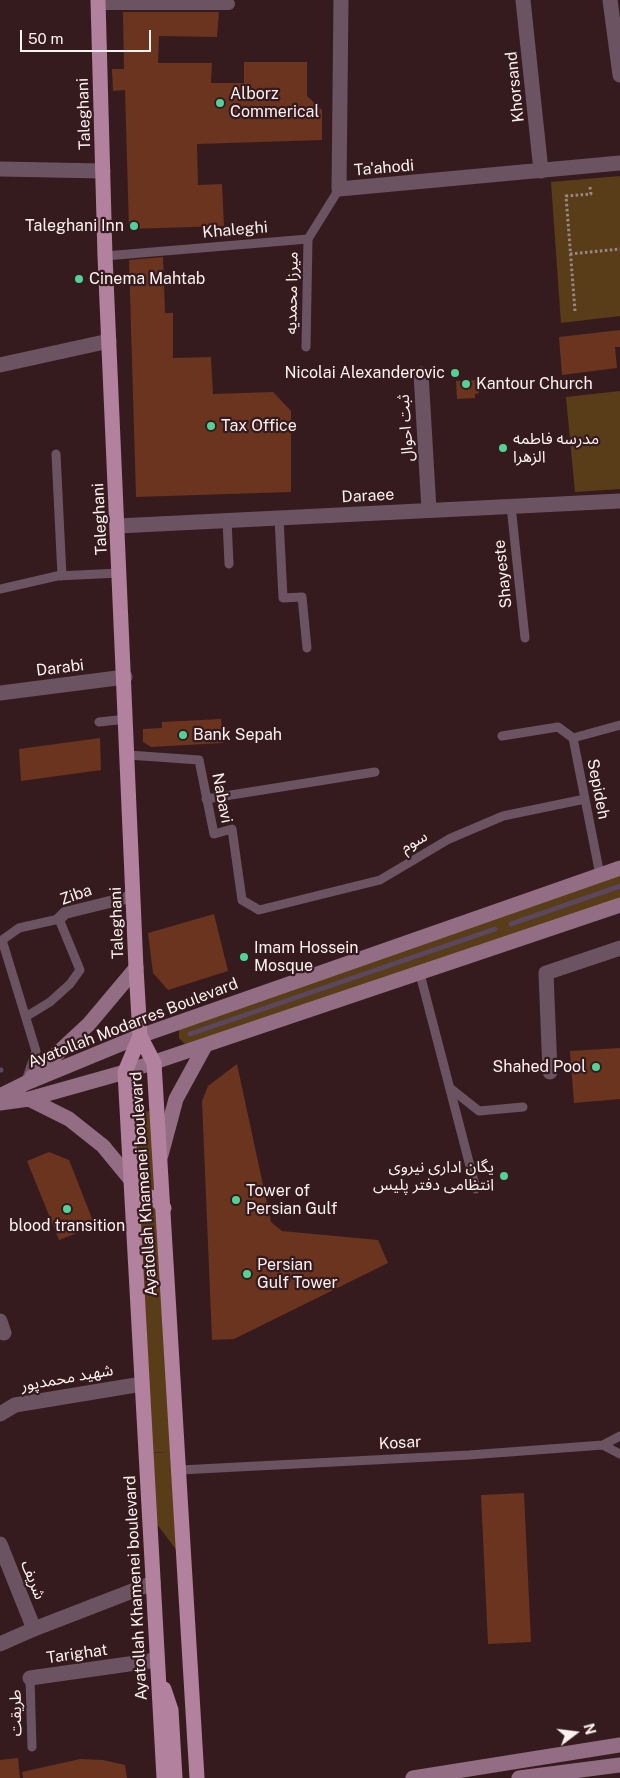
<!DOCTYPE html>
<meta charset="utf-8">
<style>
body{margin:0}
#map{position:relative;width:620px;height:1778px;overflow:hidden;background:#361b1e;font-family:"Public Sans",sans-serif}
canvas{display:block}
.north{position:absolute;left:550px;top:1708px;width:50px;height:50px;-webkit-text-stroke:4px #361b1e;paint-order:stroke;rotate:75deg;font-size:14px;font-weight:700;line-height:20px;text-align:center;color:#fdf1f1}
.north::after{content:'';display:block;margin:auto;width:18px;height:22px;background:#fdf1f1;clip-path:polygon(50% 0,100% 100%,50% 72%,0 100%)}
.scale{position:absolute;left:20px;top:30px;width:131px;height:22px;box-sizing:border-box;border:2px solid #fdf1f1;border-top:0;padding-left:6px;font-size:15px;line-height:18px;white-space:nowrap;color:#fdf1f1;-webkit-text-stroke:4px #361b1e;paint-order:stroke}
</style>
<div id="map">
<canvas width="620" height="1778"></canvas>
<div class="north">N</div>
<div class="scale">50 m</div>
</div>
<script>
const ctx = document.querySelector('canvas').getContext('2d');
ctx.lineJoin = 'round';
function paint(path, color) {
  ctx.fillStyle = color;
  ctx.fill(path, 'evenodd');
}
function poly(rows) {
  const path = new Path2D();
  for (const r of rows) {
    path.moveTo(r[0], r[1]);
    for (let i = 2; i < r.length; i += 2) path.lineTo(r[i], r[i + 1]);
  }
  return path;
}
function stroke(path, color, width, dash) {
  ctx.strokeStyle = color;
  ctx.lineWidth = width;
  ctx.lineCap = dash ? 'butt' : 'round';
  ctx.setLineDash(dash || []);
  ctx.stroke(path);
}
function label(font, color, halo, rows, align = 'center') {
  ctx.font = font + ' "Public Sans","Noto Sans Arabic",sans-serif';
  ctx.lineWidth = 4.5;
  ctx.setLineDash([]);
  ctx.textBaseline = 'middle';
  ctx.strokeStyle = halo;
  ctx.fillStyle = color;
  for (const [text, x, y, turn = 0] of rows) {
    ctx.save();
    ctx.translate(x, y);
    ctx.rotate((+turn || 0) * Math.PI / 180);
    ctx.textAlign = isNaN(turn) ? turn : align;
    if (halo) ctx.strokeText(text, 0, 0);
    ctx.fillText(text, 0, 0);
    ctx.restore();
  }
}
const green = poly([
 [620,176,620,316,561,323,551,182],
 [620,391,620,489,575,492,566,397],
 [620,868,620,905,185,1044,179,1038,179,1029],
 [158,1111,184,1560,150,1515,147,1454,165,1452,146,1453,128,1112]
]);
const stream = poly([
 [511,924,620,886],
 [190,1034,495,929],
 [0,1070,1,1070]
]);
const building = poly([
 [123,12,219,12,217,37,159,36,158,63,212,63,211,83,244,83,244,62,307,62,307,96,322,110,322,140,197,144,198,185,222,184,224,226,129,229,125,90,113,91,112,69,124,69],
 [163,257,165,313,173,313,173,358,211,357,213,394,273,392,291,411,291,492,136,497,129,260],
 [620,330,620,347,615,347,617,368,562,375,559,337],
 [478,380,479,393,475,394,475,398,457,399,456,381],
 [221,719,223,743,151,747,143,742,143,729,162,728,162,722],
 [100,738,101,770,21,781,19,749],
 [214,914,228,971,168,990,153,973,148,933],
 [620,1048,620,1099,574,1103,570,1051],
 [237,1064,271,1222,282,1231,378,1240,388,1263,234,1339,212,1340,202,1101,208,1086],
 [49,1152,69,1160,95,1226,59,1240,27,1161],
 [524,1493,531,1642,488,1644,481,1495],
 [18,1758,20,1778,0,1778,0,1760],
 [80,1759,103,1760,125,1765,127,1778,23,1778,22,1772]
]);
const path = poly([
 [570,254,620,249],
 [575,311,566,196,591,194,590,187]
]);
const service = poly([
 [105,256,308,239,339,189],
 [306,347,308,239],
 [56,454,62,576],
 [511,506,525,638],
 [279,518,283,598,302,597,307,648],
 [227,520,229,564],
 [0,589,57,576,120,573],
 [99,722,127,719],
 [502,736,558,727,573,738],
 [573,738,600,875],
 [573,738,620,725],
 [128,755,199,760,214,834,232,829,242,900,259,910,380,880,449,839,503,816,585,799],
 [206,799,375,772],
 [420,974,476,1189],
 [27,1016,50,1002,70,984,80,970,59,919,19,928,2,940,36,1051,27,1078],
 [450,1088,479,1111,523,1107],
 [603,1445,620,1454],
 [180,1470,469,1455,603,1445,620,1436],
 [30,1678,32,1747]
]);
const pedestrian = poly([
 [98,4,229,4],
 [59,919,65,913,134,896]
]);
const minor = poly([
 [341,0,339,189,620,163],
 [523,0,541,171],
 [610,0,620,75],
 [421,374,429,510],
 [118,526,620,501],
 [0,693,125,677],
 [550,1072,546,973,620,948],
 [0,1321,4,1333],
 [0,1414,15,1405,142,1384],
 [0,1544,34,1629],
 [0,1644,34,1629,153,1583],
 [30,1678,157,1660]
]);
const tertiary = poly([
 [0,169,103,171],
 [0,365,109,341]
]);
const secondary = poly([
 [32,1077,89,1024,136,968],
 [0,1096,26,1083,140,1036,620,868],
 [29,1099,69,1119,103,1146,131,1180],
 [0,1103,29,1099,125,1072,620,905],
 [161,1155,176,1099,205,1046],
 [413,1778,620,1745],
 [519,1778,620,1765]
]);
const primary = poly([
 [98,0,105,256,136,968,140,1036,154,1063,197,1778],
 [140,1036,125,1072,164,1778],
 [134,1214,143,1199,149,1197,155,1198,164,1208],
 [164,1689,171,1710,175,1778]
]);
const markers = [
 [220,103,5,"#51d397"],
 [134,226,5,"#51d397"],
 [79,279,5,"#51d397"],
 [455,373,5,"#51d397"],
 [466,384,5,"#51d397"],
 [211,426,5,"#51d397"],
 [503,448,5,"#51d397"],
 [183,735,5,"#51d397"],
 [244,957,5,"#51d397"],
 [596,1067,5,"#51d397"],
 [504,1176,5,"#51d397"],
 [236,1200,5,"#51d397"],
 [67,1209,5,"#51d397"],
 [247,1274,5,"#51d397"]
];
const streetNames = [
 ["Khorsand",515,87,-96],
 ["Taleghani",84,114,-92],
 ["Ta'ahodi",384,168,-5],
 ["Khaleghi",235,230,-5],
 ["میرزا محمدیه",292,293,-89],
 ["ثبت احوال",406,428,-94],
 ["Daraee",368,496,-3],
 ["Taleghani",100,519,-93],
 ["Shayeste",503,574,-96],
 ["Darabi",60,668,-7],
 ["Sepideh",598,789,79],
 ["Nabavi",222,798,79],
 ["سوم",414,842,-30],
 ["Ziba",76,895,-19],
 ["Taleghani",117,923,-92],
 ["Ayatollah Modarres Boulevard",133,1023,-21],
 ["Ayatollah Khamenei boulevard",144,1184,-94],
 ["شهید محمدپور",67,1378,-10],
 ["Kosar",400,1443,-3],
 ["شریف",33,1580,68],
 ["Ayatollah Khamenei boulevard",136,1588,-93],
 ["Tarighat",77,1654,-8],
 ["طریقت",16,1713,-91]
];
const poiNames = [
 ["Alborz",230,94],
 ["Commerical",230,112],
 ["Taleghani Inn",124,226,"right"],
 ["Cinema Mahtab",89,279],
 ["Nicolai Alexanderovic",445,373,"right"],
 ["Kantour Church",476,384],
 ["Tax Office",221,426],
 ["مدرسه فاطمه",513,439],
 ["الزهرا",513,457],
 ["Bank Sepah",193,735],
 ["Imam Hossein",254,948],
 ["Mosque",254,966],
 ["Shahed Pool",586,1067,"right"],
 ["یگان اداری نیروی",494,1167,"right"],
 ["انتظامی دفتر پلیس",494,1185,"right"],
 ["Tower of",246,1191],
 ["Persian Gulf",246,1209],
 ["blood transition",67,1226,"center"],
 ["Persian",257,1265],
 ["Gulf Tower",257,1283]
];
paint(green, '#593d18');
stroke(stream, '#5b4860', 5);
paint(building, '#6a341e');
stroke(path, '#998687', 3, [2.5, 2.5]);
stroke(service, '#6b5361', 9);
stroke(pedestrian, '#6b5361', 12);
stroke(minor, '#6b5361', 15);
stroke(tertiary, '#6b5361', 15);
stroke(secondary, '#936d84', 15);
stroke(primary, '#b2819e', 15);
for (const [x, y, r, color] of markers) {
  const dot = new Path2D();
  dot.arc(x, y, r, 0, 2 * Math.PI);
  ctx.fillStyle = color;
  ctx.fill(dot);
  stroke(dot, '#361b1e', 2);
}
label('16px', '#fdf1f1', '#361b1e', streetNames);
label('16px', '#fdf1f1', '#361b1e', poiNames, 'left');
</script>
